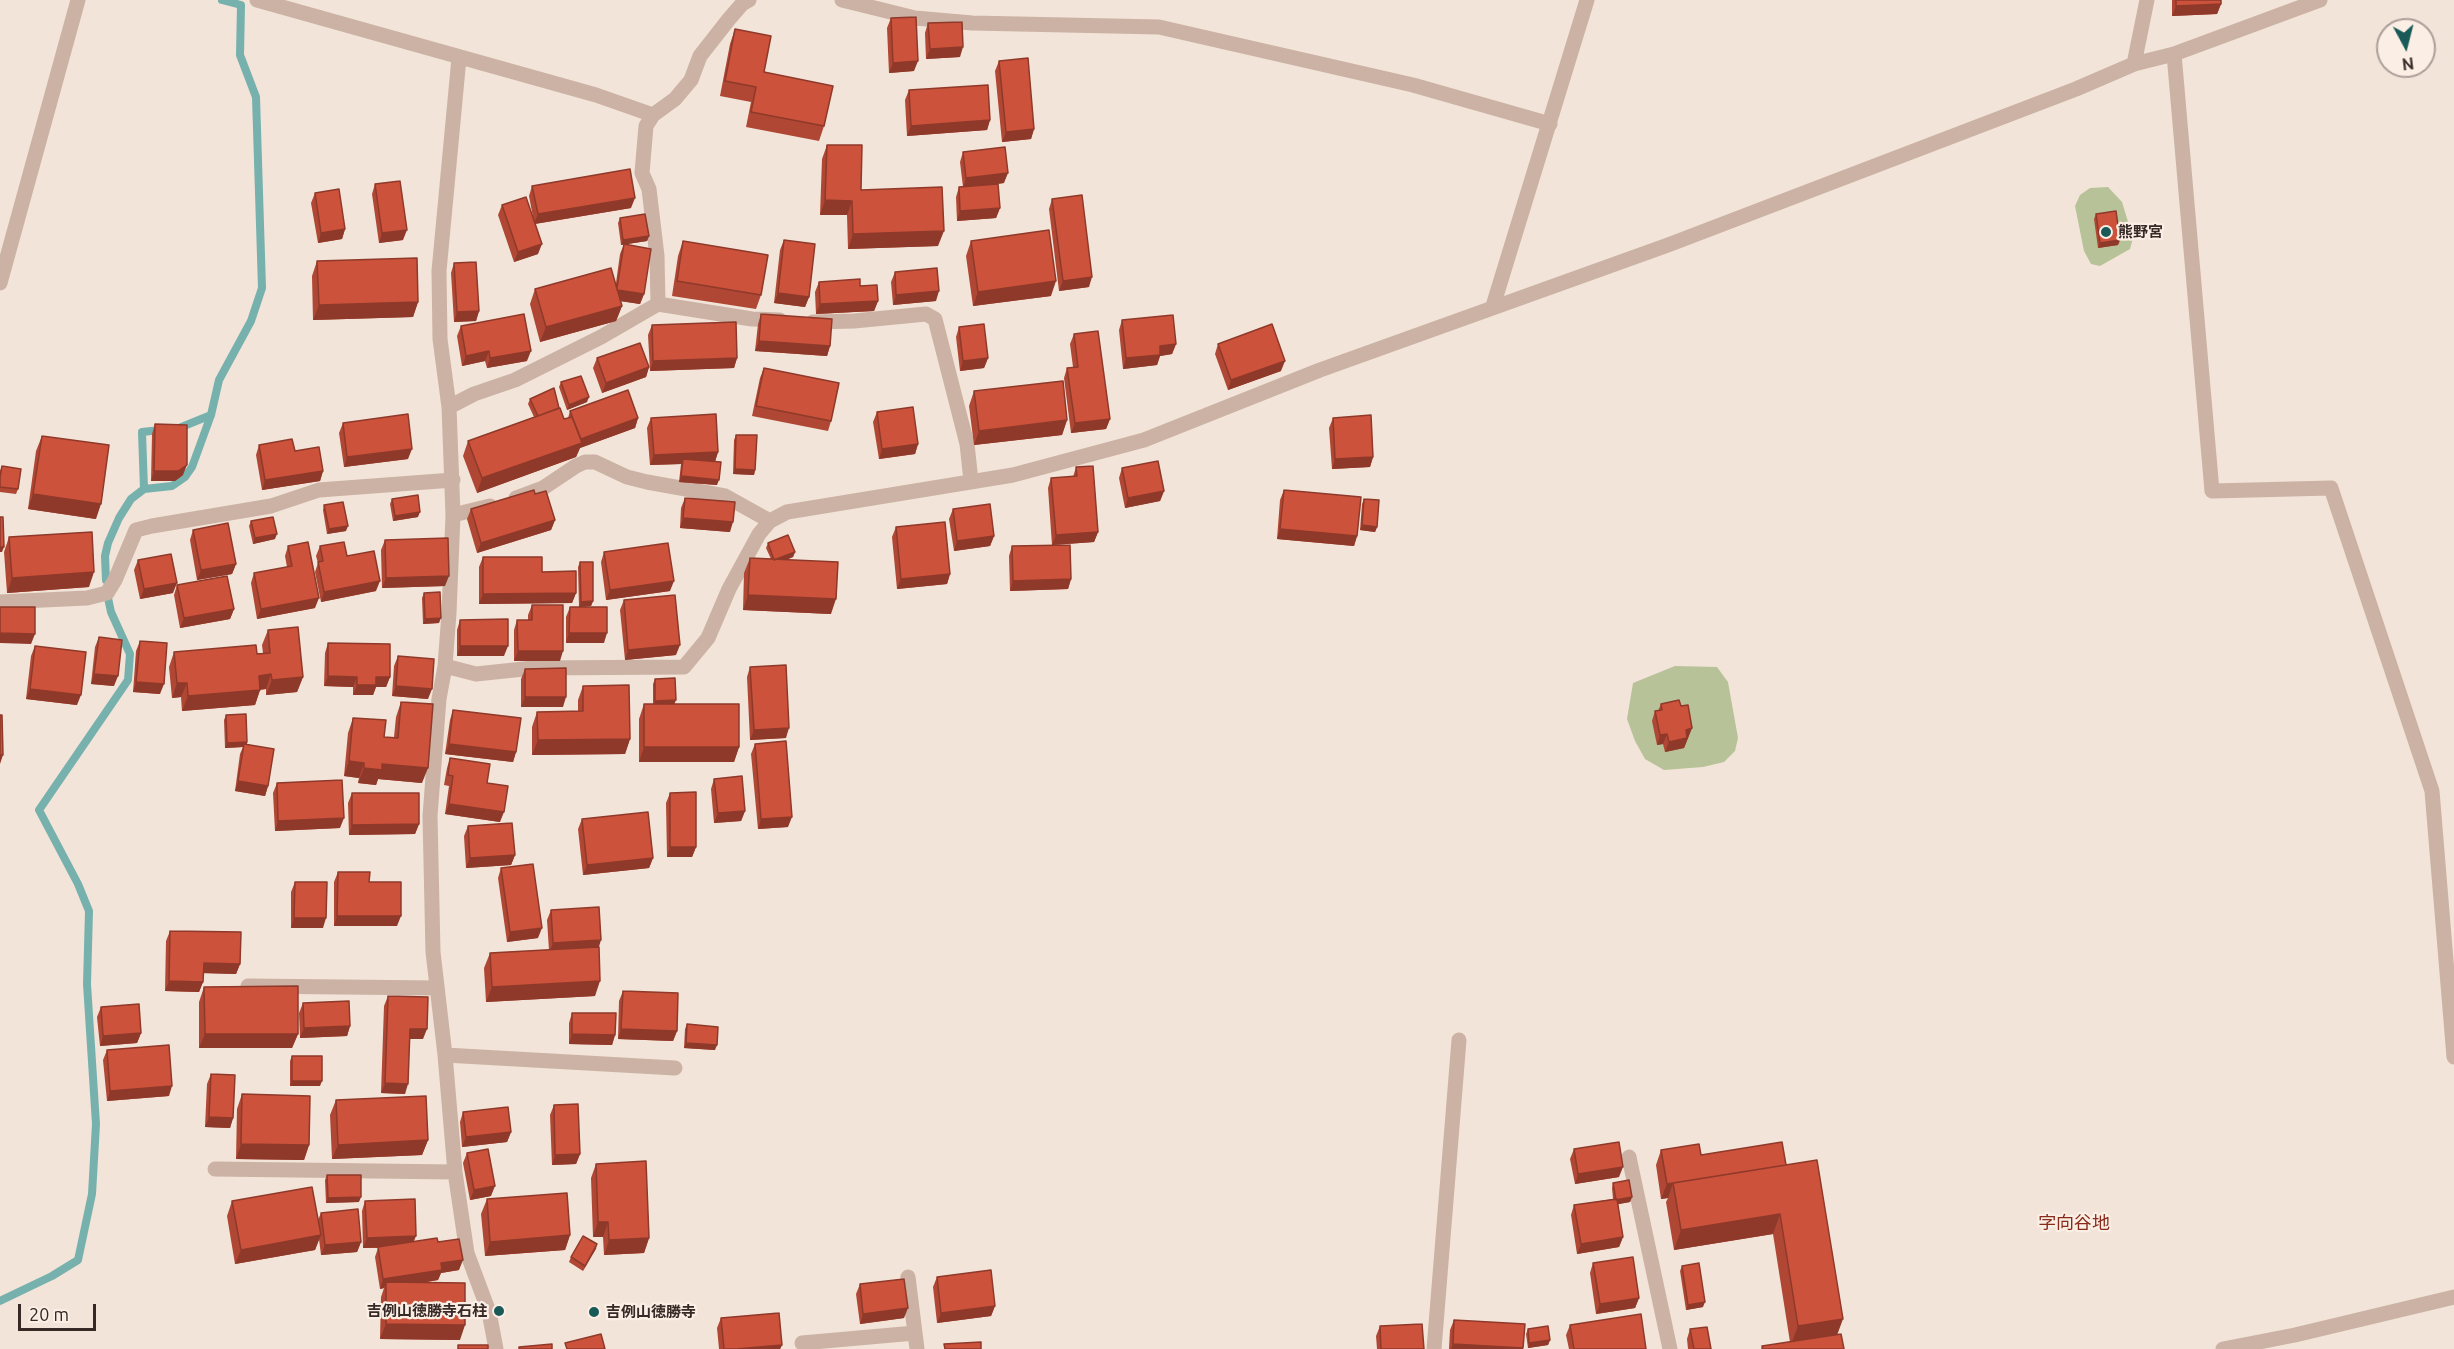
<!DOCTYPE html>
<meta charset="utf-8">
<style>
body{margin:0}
#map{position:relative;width:2454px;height:1349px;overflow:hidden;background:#f2e4d8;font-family:Ubuntu,sans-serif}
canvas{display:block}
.north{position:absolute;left:2376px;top:18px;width:60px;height:60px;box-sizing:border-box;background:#faeee5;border:2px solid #ac9f99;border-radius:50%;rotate:173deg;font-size:16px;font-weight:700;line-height:24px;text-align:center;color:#362926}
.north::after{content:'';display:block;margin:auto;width:21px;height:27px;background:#195957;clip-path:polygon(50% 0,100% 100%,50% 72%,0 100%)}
.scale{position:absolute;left:18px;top:1304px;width:78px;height:27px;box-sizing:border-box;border:3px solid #362926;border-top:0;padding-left:8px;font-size:18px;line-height:21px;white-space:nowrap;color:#362926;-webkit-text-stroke:4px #faeee5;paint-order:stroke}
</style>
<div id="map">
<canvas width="2454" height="1349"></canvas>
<div class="north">N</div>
<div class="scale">20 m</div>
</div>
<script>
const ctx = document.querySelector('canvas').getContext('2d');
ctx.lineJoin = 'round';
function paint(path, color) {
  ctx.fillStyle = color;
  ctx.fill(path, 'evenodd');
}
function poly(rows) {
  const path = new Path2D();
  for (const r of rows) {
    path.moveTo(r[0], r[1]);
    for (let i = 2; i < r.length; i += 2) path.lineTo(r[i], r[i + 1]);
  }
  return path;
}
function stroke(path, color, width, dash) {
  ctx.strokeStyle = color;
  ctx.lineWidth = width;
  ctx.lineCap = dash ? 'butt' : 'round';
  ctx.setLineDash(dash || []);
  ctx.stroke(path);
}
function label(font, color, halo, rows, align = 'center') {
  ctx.font = font + ' Ubuntu,"Noto Sans JP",sans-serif';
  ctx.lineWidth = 4.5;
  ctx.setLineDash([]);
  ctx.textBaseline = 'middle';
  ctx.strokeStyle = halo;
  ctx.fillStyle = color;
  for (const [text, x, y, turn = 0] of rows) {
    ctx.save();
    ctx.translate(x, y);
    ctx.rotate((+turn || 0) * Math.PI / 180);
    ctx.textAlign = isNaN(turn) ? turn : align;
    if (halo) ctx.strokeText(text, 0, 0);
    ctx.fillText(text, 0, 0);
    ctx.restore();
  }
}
const green = poly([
 [2108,187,2122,202,2133,238,2130,249,2100,266,2091,264,2084,251,2075,206,2080,195,2090,188],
 [1675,666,1717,667,1728,682,1738,738,1735,751,1724,762,1703,767,1664,770,1645,759,1635,741,1627,719,1633,683]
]);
const stream = poly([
 [179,428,211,415],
 [144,489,142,432,161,430],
 [106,580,105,556,108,543,119,518,131,499,144,489,172,486,185,477,192,467,211,415,219,380,251,321,262,288,256,97,240,55,241,5,222,0],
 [0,1301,52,1276,78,1260,92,1194,96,1124,87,984,89,911,78,884,39,810,128,680,130,654,111,612,108,598]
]);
const minor = poly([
 [257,0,596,95,653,115],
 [842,0,915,18,972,23,1159,27,1413,85,1550,124],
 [2174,54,2212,491,2331,488,2432,791,2454,1057],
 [459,58,439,271,440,339,449,407,453,515,449,613,445,666,439,699,430,816,433,952,445,1055,455,1172,467,1253,489,1312,496,1349],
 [2134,64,2147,0],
 [0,283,78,0],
 [658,304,657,256,649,189,642,173,646,126,653,115,675,99,691,80,700,56,729,19,742,4,749,0],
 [1493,306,1587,0],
 [813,322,854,321,926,314,935,319,967,444,971,481],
 [449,407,474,394,515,380,601,337,658,304,752,319,780,320],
 [516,498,543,488,576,466,585,462,595,462,627,477,647,482,725,496,770,521],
 [453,515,490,506],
 [0,602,87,598,107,593,115,580,136,530,152,526,271,506,319,490,453,480],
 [445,666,476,674,533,668,684,667,708,638,729,589,759,534,770,521,787,512,1013,475,1144,440,1320,370,1668,245,2076,89,2134,64,2174,54,2320,0],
 [248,986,437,988],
 [445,1055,675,1068],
 [1629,1157,1670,1349],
 [215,1169,455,1172],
 [908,1277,917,1349],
 [802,1343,915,1333],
 [1434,1349,1459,1040],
 [2223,1349,2295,1335,2454,1297]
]);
const wall = poly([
 [2172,0,2221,0,2221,4,2217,14,2172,16],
 [891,18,914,71,889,73,887,28],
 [928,23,960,57,926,59,925,33],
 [735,29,764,72,824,126,819,141,746,127,751,102,720,96,730,44],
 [999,61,1034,129,1031,139,1002,142,995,71],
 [909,90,990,120,987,130,907,136,905,100],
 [827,145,861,190,938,246,848,249,847,215,820,215,822,159],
 [963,152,1004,183,982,186,1000,208,996,218,957,221,956,197,959,187,963,187,960,162],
 [375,184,403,240,379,243,372,194],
 [532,186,631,208,535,224,538,254,514,262,498,215,502,205,533,217,529,196],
 [315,193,345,229,342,239,318,243,311,203],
 [1052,199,1089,287,1059,291,1049,209],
 [2096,214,2120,240,2118,245,2098,248,2094,219],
 [620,218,649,236,647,241,621,245,618,223],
 [784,240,809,297,805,307,774,303,780,250],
 [683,241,761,295,756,309,672,296,678,256],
 [971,241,1051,296,973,306,966,256],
 [624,244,644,294,640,304,620,301,622,306,616,321,540,342,530,304,535,289,616,283,620,254],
 [317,261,418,302,413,317,313,320,312,276],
 [454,263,479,311,476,321,454,322,451,273],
 [895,272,936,301,893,305,891,282],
 [819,282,860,286,878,301,874,311,816,314,815,292],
 [761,314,830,346,827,356,755,351,758,324],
 [1122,320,1176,344,1172,354,1160,356,1157,365,1123,369,1119,330],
 [652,325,737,358,734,368,650,371,648,335],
 [461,326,527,361,487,368,485,361,462,366,457,336],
 [959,327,988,358,984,368,960,371,956,337],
 [1074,334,1110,419,1106,429,1071,433,1064,378,1067,368,1073,367,1070,344],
 [1218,344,1281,371,1228,390,1215,354],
 [597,358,649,367,646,377,602,393,593,368],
 [764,368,831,421,828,431,752,416,760,378],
 [561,382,587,402,567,410,559,387],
 [974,391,1067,420,1062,435,974,445,969,406],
 [530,399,559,408,564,419,568,418,570,411,638,418,635,428,580,448,576,457,477,493,463,456,468,441,534,417,528,404],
 [877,412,918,444,915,454,879,459,873,422],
 [651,418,718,452,715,461,717,485,679,482,681,464,650,465,647,428],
 [1333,418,1373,457,1370,467,1332,469,1329,428],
 [343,423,408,459,344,467,339,433],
 [155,424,183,475,175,481,151,481,152,434],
 [736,435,755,470,754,475,733,474,734,440],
 [42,436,96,519,28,509,36,451],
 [259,445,295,451,323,471,320,481,262,490,256,455],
 [2,466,18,489,16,494,0,492,0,471],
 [1076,467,1098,532,1094,542,1052,545,1048,488,1051,478,1073,477],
 [1122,468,1164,491,1160,501,1125,508,1119,478],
 [1284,490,1357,536,1354,546,1277,539,1280,500],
 [535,494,555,520,551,530,477,553,467,519,471,509],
 [685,498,730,532,680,528,681,508],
 [392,499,418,517,393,521,390,504],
 [1364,499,1377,527,1375,532,1360,530,1362,504],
 [324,505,346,531,327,534,323,510],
 [953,509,994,536,990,546,954,551,949,519],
 [251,521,275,539,253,544,249,526],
 [896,527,950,574,947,584,897,589,892,537],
 [193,530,236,564,232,574,197,580,190,540],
 [9,537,89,587,7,593,4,552],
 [385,540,445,586,382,588,381,550],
 [768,543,795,552,793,557,786,560,831,614,743,610,744,573,750,558,771,559,766,548],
 [288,546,315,608,257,619,251,583,254,573,287,567,285,556],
 [320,546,347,556,376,591,321,602,315,572,318,563,316,556],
 [1012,546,1071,579,1068,589,1010,591,1009,556],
 [604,552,670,591,606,600,601,562],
 [483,557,542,572,576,593,572,603,479,604,479,567],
 [138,560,173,593,140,599,134,570],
 [580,562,593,601,591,606,579,607,578,567],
 [177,585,234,609,230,619,180,628,174,595],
 [424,593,439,623,423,624,422,598],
 [624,600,676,655,625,660,620,610],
 [532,605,560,661,514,661,514,630,517,620,528,620,528,615],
 [570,607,604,643,566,643,566,617],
 [460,620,504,656,457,656,457,630],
 [268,630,303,677,297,692,266,695,266,689,260,690,255,705,182,711,181,697,172,698,169,667,174,652,263,653,262,645],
 [99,637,114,686,91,684,95,647],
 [140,641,160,694,133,692,136,651],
 [328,643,390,677,386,687,376,687,373,695,353,695,353,687,324,686,325,653],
 [35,646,77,705,26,699,31,656],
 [398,656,428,699,392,696,394,666],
 [750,667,786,738,750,740,747,677],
 [525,669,563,707,521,707,521,679],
 [655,679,675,704,739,747,734,762,639,762,639,719,644,704,653,704,653,684],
 [583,686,630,739,625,754,532,755,532,727,537,712,578,711,578,700],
 [401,702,422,783,378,779,376,785,358,783,359,778,344,776,348,733,353,718,384,737,394,737,396,717],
 [1661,704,1681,706,1692,728,1684,748,1665,752,1663,744,1657,745,1652,721,1655,711,1658,711],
 [453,710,516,752,513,762,445,754,450,720],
 [226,715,247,742,247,744,268,786,265,796,235,791,240,754,243,747,225,748,224,720],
 [755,744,788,827,758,829,751,754],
 [450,758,487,783,500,822,445,814,449,786,444,785,447,768],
 [714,779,745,811,741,821,714,823,711,789],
 [277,783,340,828,275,831,273,793],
 [352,793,419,824,415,834,349,835,348,803],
 [670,793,696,847,692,857,667,857,666,803],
 [582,819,653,858,649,868,583,875,578,829],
 [468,826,515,855,511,865,466,868,464,836],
 [501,868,538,938,507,942,498,878],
 [338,872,369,882,397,926,334,926,334,882],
 [295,882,323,928,291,928,291,892],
 [551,910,599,947,595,996,486,1002,484,968,490,953,549,950,547,920],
 [170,931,240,964,236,974,203,973,203,982,199,992,165,991,166,941],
 [204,987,298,1034,292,1048,199,1048,199,1002],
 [623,991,677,1031,673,1041,618,1039,619,1001],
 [388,996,423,1039,410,1039,405,1094,381,1093,384,1006],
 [303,1003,350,1026,347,1036,300,1038,299,1013],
 [101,1007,141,1033,137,1043,100,1046,97,1017],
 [572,1013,615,1035,612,1045,569,1044,569,1023],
 [687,1024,715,1050,684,1048,685,1029],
 [107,1050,169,1096,107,1101,103,1060],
 [292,1056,320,1086,290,1086,290,1061],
 [211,1074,233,1118,230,1128,205,1127,207,1084],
 [242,1094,309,1145,304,1160,236,1159,237,1109],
 [336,1100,428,1140,422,1155,332,1159,330,1115],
 [554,1105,580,1154,576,1164,552,1165,550,1115],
 [463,1112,511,1132,507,1142,462,1147,460,1122],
 [1574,1149,1619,1177,1575,1184,1570,1159],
 [1661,1150,1786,1165,1837,1334,1844,1349,1761,1349,1762,1346,1790,1342,1773,1234,1674,1250,1666,1202,1668,1198,1661,1199,1656,1165],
 [467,1153,491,1196,470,1200,463,1163],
 [596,1164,649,1238,644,1253,604,1255,603,1237,593,1237,591,1178],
 [327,1175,359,1202,326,1203,325,1180],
 [1613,1183,1632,1197,1630,1202,1618,1204,1623,1237,1619,1247,1577,1254,1571,1215,1574,1205,1613,1199,1612,1188],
 [487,1199,570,1235,565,1250,485,1256,481,1214],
 [232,1201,318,1220,321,1213,361,1242,357,1252,321,1255,319,1239,315,1250,235,1264,227,1216],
 [365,1201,414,1241,438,1242,459,1270,441,1273,438,1280,422,1283,460,1340,380,1339,381,1297,384,1288,380,1289,375,1257,378,1248,363,1248,362,1211],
 [597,1244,583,1271,569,1262,571,1257],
 [1593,1263,1639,1298,1635,1308,1596,1314,1590,1273],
 [1682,1266,1703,1307,1686,1310,1680,1271],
 [937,1277,995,1306,991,1316,937,1323,933,1287],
 [860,1284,904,1318,860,1324,856,1294],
 [721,1318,782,1345,780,1349,719,1349,717,1328],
 [1454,1320,1523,1349,1449,1349,1450,1330],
 [1570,1325,1646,1349,1569,1349,1566,1335],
 [1380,1326,1424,1349,1377,1349,1376,1336],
 [1528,1329,1550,1340,1548,1345,1528,1348,1526,1334],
 [1690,1329,1711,1349,1688,1349,1687,1339]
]);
const shadedWall = poly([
 [2221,4,2217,14,2172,16,2176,6],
 [963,47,960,57,926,59,930,49],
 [918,61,914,71,889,73,893,63],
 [990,120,987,130,907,136,911,126],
 [1034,129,1031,139,1002,142,1006,132],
 [1008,173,1004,183,963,188,966,178],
 [635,198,631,208,534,224,538,214],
 [825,200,852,201,847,215,820,215],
 [1000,208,996,218,957,221,960,211],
 [345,229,342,239,318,243,321,233],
 [407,230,403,240,379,243,382,233],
 [944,231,938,246,848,249,853,234],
 [649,236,647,241,621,245,623,240],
 [2120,240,2118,245,2098,248,2100,243],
 [542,244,538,254,514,262,518,252],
 [1092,277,1089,287,1059,291,1063,281],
 [1056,281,1051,296,973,306,978,292],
 [616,290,644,294,640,304,613,300],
 [939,291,936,301,893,305,896,295],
 [778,293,809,297,805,307,774,303],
 [878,301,874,311,816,314,820,304],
 [418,302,413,317,313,320,319,305],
 [622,306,616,321,540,342,546,327],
 [479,311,476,321,454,322,457,312],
 [759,341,830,346,827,356,755,351],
 [1176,344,1172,354,1160,356,1157,365,1123,369,1126,358,1160,346],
 [489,351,485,361,462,366,466,356],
 [531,351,527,361,487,368,490,358],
 [737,358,734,368,650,371,653,361],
 [988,358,984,368,960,371,963,361],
 [1285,361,1281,371,1228,390,1231,380],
 [649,367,646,377,602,393,606,383],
 [589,397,587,402,567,410,569,405],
 [638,418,635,428,580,448,576,457,477,493,482,478,581,439],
 [1110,419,1106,429,1071,433,1075,423],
 [1067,420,1062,435,974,445,979,431],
 [918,444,915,454,879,459,882,449],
 [412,449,408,459,344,467,347,457],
 [718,452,715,462,683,459,681,464,650,465,654,455],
 [1373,457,1370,467,1332,469,1335,459],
 [187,465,183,475,175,481,151,481,154,471],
 [735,469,755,470,754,475,733,474],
 [323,471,320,481,262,490,265,480],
 [681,476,719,480,717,485,679,482],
 [1164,491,1160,501,1125,508,1128,498],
 [33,494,101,504,96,519,28,509],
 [420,512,418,517,393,521,395,516],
 [683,518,733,522,730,532,680,528],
 [555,520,551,530,477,553,481,543],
 [1362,525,1377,527,1375,532,1360,530],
 [348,526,346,531,327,534,329,529],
 [1280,529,1357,536,1354,546,1277,539],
 [1098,532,1094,542,1052,545,1056,535],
 [277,534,275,539,253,544,255,538],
 [994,536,990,546,954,551,957,541],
 [0,547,4,547,2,552,0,552],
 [795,552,793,557,773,565,774,560],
 [236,564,232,574,197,580,201,570],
 [94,572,89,587,7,593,12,578],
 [950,574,947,584,897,589,901,579],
 [449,576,445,586,382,588,386,578],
 [1071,579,1068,589,1010,591,1013,581],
 [380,581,376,591,321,602,324,592],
 [674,581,670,591,606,600,610,590],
 [177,583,173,593,140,599,144,589],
 [576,593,572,603,479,604,483,594],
 [748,595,836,599,831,614,743,610],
 [319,598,315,608,257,619,261,609],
 [593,601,591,606,579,607,581,602],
 [234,609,230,619,180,628,184,618],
 [441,618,439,623,423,624,425,619],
 [0,633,35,634,31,644,0,643],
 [569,633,607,633,604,643,566,643],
 [680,645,676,655,625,660,628,650],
 [460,646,508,646,504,656,457,656],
 [518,651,563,651,560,661,514,661],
 [94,674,118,676,114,686,91,684],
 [271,674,266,689,253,690,259,676],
 [328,676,357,677,353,687,324,686],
 [303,677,297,692,266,695,272,680],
 [376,677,390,677,386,687,376,687,373,695,353,695,357,685],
 [136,682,164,684,160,694,133,692],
 [177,683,187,683,181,697,172,698],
 [396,686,432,689,428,699,392,696],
 [30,689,81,695,77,705,26,699],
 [260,690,255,705,182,711,188,696],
 [525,697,566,697,563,707,521,707],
 [676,700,674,705,653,706,655,701],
 [789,728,786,738,750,740,754,730],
 [1692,728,1684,748,1665,752,1669,742,1686,730],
 [1667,734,1663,744,1657,745,1660,735],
 [630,739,625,754,532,755,538,740],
 [247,742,246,747,244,744,243,747,225,748,227,743],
 [449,744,516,752,513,762,445,754],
 [644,747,739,747,734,762,639,762],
 [0,755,3,755,0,764],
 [349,761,364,763,359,778,344,776],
 [382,764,428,768,422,783,378,779,376,785,358,783,364,768],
 [238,781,268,786,265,796,235,791],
 [449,804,504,812,500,822,445,814],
 [745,811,741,821,714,823,718,813],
 [792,817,788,827,758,829,761,819],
 [344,818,340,828,275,831,278,821],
 [419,824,415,834,349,835,352,825],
 [670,847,696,847,692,857,667,857],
 [515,855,511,865,466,868,470,858],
 [653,858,649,868,583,875,587,865],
 [337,916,401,916,397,926,334,926],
 [294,918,326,918,323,928,291,928],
 [542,928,538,938,507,942,510,932],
 [601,940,598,950,549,953,553,943],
 [204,963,240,964,236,974,200,973],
 [169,981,203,982,199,992,165,991],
 [600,981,595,996,486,1002,492,987],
 [350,1026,347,1036,300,1038,304,1028],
 [410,1029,427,1029,423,1039,407,1039],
 [621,1029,677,1031,673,1041,618,1039],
 [141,1033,137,1043,100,1046,103,1036],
 [205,1034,298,1034,292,1048,199,1048],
 [572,1034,615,1035,612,1045,569,1044],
 [686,1043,717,1045,715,1050,684,1048],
 [292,1081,322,1081,320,1086,290,1086],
 [385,1083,408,1084,405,1094,381,1093],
 [172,1086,169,1096,107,1101,110,1091],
 [209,1117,233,1118,230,1128,205,1127],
 [511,1132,507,1142,462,1147,466,1137],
 [428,1140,422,1155,332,1159,338,1145],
 [241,1144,309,1145,304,1160,236,1159],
 [580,1154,576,1164,552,1165,555,1155],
 [1623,1167,1619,1177,1575,1184,1578,1174],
 [1673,1183,1668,1198,1661,1199,1667,1184],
 [495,1186,491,1196,470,1200,474,1190],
 [361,1197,359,1202,326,1203,328,1198],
 [1632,1197,1630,1202,1614,1205,1616,1200],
 [1780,1214,1773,1234,1674,1250,1681,1230],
 [598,1222,608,1222,603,1237,593,1237],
 [321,1235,315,1250,235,1264,241,1250],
 [570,1235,565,1250,485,1256,490,1242],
 [416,1236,412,1246,363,1248,367,1238],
 [1623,1237,1619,1247,1577,1254,1581,1244],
 [649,1238,644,1253,604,1255,609,1240],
 [361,1242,357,1252,321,1255,325,1245],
 [597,1244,596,1249,583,1271,585,1266],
 [463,1260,459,1270,441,1273,438,1280,386,1288,386,1282,384,1288,380,1289,383,1279,441,1263],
 [1639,1298,1635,1308,1596,1314,1600,1304],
 [1705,1302,1703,1307,1686,1310,1688,1305],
 [995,1306,991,1316,937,1323,941,1313],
 [908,1308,904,1318,860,1324,863,1314],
 [1843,1319,1836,1338,1791,1345,1798,1326],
 [386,1324,465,1325,460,1340,380,1339],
 [1550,1340,1548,1345,1528,1348,1529,1343],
 [1453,1344,1523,1348,1523,1349,1451,1349],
 [782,1345,780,1349,736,1349]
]);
const building = poly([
 [2176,0,2221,0,2221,4,2176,6,2176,0],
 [916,17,918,61,893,63,891,18,916,17],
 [962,22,963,47,930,49,928,23,962,22],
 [735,29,771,36,764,72,833,86,824,126,751,112,756,87,725,81,735,29],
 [1028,58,1034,129,1006,132,999,61,1028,58],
 [988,85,990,120,911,126,909,90,988,85],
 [827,145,862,145,861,190,942,187,944,231,853,234,852,201,825,200,827,145],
 [1005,147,1008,173,966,178,963,152,1005,147],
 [630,169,635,198,538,214,532,186,630,169],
 [400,181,407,230,382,233,375,184,400,181],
 [998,184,1000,208,960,211,959,187,998,184],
 [339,189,345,229,321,233,315,193,339,189],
 [1082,195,1092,277,1063,281,1052,199,1082,195],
 [526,197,542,244,518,252,502,205,526,197],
 [2116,211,2120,240,2100,243,2096,214,2116,211],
 [645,214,649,236,623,240,620,218,645,214],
 [1049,230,1056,281,978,292,971,241,1049,230],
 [784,240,815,244,809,297,778,293,784,240],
 [683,241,768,255,761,295,677,281,683,241],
 [624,244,651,249,644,294,617,290,617,288,624,244],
 [417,258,418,302,319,305,317,261,417,258],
 [476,262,479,311,457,312,454,263,476,262],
 [611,268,622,306,546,327,535,289,611,268],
 [937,268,939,291,896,295,895,272,937,268],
 [860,279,860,286,877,285,878,301,820,304,819,282,860,279],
 [524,314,531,351,490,358,489,351,466,356,461,326,524,314],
 [761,314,832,319,830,346,759,341,761,314],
 [1173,315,1176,344,1160,346,1160,355,1126,358,1122,320,1173,315],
 [736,322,737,358,653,361,652,325,736,322],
 [984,324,988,358,963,361,959,327,984,324],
 [1272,324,1285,361,1231,380,1218,344,1272,324],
 [1098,331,1110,419,1075,423,1067,368,1078,367,1074,334,1098,331],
 [640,343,649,367,606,383,597,358,640,343],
 [764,368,839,383,831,421,756,406,764,368],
 [581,376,589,397,569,405,561,382,581,376],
 [1063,381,1067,420,979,431,974,391,1063,381],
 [554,388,559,408,538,416,530,399,554,388],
 [628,390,638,418,581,439,570,411,628,390],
 [913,407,918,444,882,449,877,412,913,407],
 [560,408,564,419,572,417,582,443,482,478,468,441,560,408],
 [408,414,412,449,347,457,343,423,408,414],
 [716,414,718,452,654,455,651,418,716,414],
 [1371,415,1373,457,1335,459,1333,418,1371,415],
 [155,424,187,425,187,465,178,471,154,471,155,424],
 [736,435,757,435,755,470,735,469,736,435],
 [42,436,109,445,101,504,33,494,42,436],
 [292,439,295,451,319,447,323,471,265,480,259,445,292,439],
 [683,459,721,462,719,480,681,476,683,459],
 [1158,461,1164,491,1128,498,1122,468,1158,461],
 [2,466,21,469,18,489,0,487,0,477,2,466],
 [1093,466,1098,532,1056,535,1051,478,1077,476,1076,467,1093,466],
 [534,490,535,494,546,491,555,520,481,543,471,509,534,490],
 [1284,490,1361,497,1357,536,1280,529,1284,490],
 [418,495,420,512,395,516,392,499,418,495],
 [685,498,735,502,733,522,683,518,685,498],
 [1364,499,1379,500,1377,527,1362,525,1364,499],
 [343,502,348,526,329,529,324,505,343,502],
 [990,504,994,536,957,541,953,509,990,504],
 [0,517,3,517,4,547,0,547,0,517],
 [273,517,277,534,255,538,251,521,273,517],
 [945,522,950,574,901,579,896,527,945,522],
 [228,523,236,564,201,570,193,530,228,523],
 [92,532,94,572,12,578,9,537,92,532],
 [788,535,795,552,774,560,768,543,788,535],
 [448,538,449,576,386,578,385,540,448,538],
 [308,542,319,598,261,609,254,573,292,566,288,546,308,542],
 [344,542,347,556,374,551,380,581,324,592,318,562,323,561,320,546,344,542],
 [668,543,674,581,610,590,604,552,668,543],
 [1070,545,1071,579,1013,581,1012,546,1070,545],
 [171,554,177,583,144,589,138,560,171,554],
 [483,557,542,557,542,572,576,571,576,593,483,594,483,557],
 [750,558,838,562,836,599,748,595,750,558],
 [580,562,593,562,593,601,581,602,580,562],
 [227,576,234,609,184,618,177,585,227,576],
 [440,592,441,618,425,619,424,593,440,592],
 [675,595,680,645,628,650,624,600,675,595],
 [532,605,563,605,563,651,518,651,517,620,532,620,532,605],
 [0,607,35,607,35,634,0,633,0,607],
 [570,607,607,607,607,633,569,633,570,607],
 [508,619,508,646,460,646,460,620,508,619],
 [298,627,303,677,272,680,271,674,259,676,260,690,188,696,187,683,177,683,174,652,256,645,257,654,270,653,268,630,298,627],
 [99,637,122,640,118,676,94,674,99,637],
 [140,641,167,643,164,684,136,682,140,641],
 [328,643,390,644,390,677,376,677,376,685,357,685,357,677,328,676,328,643],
 [35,646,86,652,81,695,30,689,35,646],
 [398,656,434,659,432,689,396,686,398,656],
 [786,665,789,728,754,730,750,667,786,665],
 [566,668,566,697,525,697,525,669,566,668],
 [675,678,676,700,655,701,655,679,675,678],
 [629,685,630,739,538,740,537,712,583,711,583,686,629,685],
 [1679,700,1681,706,1688,705,1692,728,1686,730,1687,738,1669,742,1667,734,1660,735,1655,711,1662,710,1661,704,1679,700],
 [401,702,433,704,428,768,382,764,382,770,364,768,364,763,349,761,353,718,386,720,384,737,398,738,401,702],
 [644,704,739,704,739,747,644,747,644,704],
 [453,710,521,718,516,752,449,744,453,710],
 [246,714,247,742,227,743,226,715,246,714],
 [0,715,2,715,3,755,0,755,0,715],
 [786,741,792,817,761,819,755,744,786,741],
 [244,744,274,749,268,786,238,781,244,744],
 [450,758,490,764,487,783,508,786,504,812,449,804,453,776,448,775,450,758],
 [742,776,745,811,718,813,714,779,742,776],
 [342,780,344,818,278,821,277,783,342,780],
 [696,792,696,847,670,847,670,793,696,792],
 [352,793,419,793,419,824,352,825,352,793],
 [648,812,653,858,587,865,582,819,648,812],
 [512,823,515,855,470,858,468,826,512,823],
 [533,864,542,928,510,932,501,868,533,864],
 [338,872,370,872,369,882,401,882,401,916,337,916,338,872],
 [295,882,327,882,326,918,294,918,295,882],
 [599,907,601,940,553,943,551,910,599,907],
 [170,931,241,932,240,964,204,963,203,982,169,981,170,931],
 [599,947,600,981,492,987,490,953,599,947],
 [298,986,298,1034,205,1034,204,987,298,986],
 [623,991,678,993,677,1031,621,1029,623,991],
 [388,996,428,997,427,1029,410,1029,408,1084,385,1083,388,996],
 [349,1001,350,1026,304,1028,303,1003,349,1001],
 [139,1004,141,1033,103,1036,101,1007,139,1004],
 [572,1013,616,1013,615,1035,572,1034,572,1013],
 [687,1024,718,1027,717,1045,686,1043,687,1024],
 [169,1045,172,1086,110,1091,107,1050,169,1045],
 [292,1056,322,1056,322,1081,292,1081,292,1056],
 [211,1074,235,1075,233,1118,209,1117,211,1074],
 [242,1094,310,1096,309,1145,241,1144,242,1094],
 [426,1096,428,1140,338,1145,336,1100,426,1096],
 [578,1104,580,1154,555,1155,554,1105,578,1104],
 [508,1107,511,1132,466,1137,463,1112,508,1107],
 [1619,1142,1623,1167,1578,1174,1574,1149,1619,1142],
 [1782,1142,1786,1165,1667,1184,1661,1150,1699,1144,1701,1155,1782,1142],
 [488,1149,495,1186,474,1190,467,1153,488,1149],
 [1817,1160,1843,1319,1798,1326,1780,1214,1681,1230,1673,1183,1817,1160],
 [646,1161,649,1238,609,1240,608,1222,598,1222,596,1164,646,1161],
 [327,1175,361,1175,361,1197,328,1198,327,1175],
 [1629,1180,1632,1197,1616,1200,1613,1183,1629,1180],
 [312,1187,321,1235,241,1250,232,1201,312,1187],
 [567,1193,570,1235,490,1242,487,1199,567,1193],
 [415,1199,416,1236,367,1238,365,1201,415,1199],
 [1617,1199,1623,1237,1581,1244,1574,1205,1617,1199],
 [358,1209,361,1242,325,1245,321,1213,358,1209],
 [583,1236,597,1244,585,1266,571,1257,583,1236],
 [437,1238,438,1242,459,1239,463,1260,441,1263,442,1270,383,1279,378,1247,437,1238],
 [1633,1257,1639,1298,1600,1304,1593,1263,1633,1257],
 [1699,1263,1705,1302,1688,1305,1682,1266,1699,1263],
 [991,1270,995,1306,941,1313,937,1277,991,1270],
 [904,1279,908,1308,863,1314,860,1284,904,1279],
 [386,1282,465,1283,465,1325,386,1324,386,1282],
 [779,1313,782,1345,736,1349,724,1349,721,1318,779,1313],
 [1641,1314,1646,1349,1574,1349,1570,1325,1641,1314],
 [1454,1320,1525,1324,1523,1348,1453,1344,1454,1320],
 [1422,1324,1424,1349,1381,1349,1380,1326,1422,1324],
 [1548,1326,1550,1340,1529,1343,1528,1329,1548,1326],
 [1707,1327,1711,1349,1694,1349,1690,1329,1707,1327],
 [601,1334,605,1349,567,1349,565,1343,601,1334],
 [1841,1334,1844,1349,1763,1349,1762,1346,1841,1334],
 [981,1342,981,1349,945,1349,944,1344,981,1342],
 [552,1344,552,1349,519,1349,519,1347,552,1344],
 [458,1345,488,1345,488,1349,458,1349,458,1345]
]);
const markers = [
 [2106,232,6,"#195957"],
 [499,1311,6,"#195957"],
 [594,1312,6,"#195957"]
];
const poiNames = [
 ["熊野宮",2118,232],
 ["吉例山徳勝寺石柱",487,1311,"right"],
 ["吉例山徳勝寺",606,1312]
];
const quarterNames = [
 ["字向谷地",2074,1223]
];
paint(green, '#b8c298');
stroke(stream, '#76b1ae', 8);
stroke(minor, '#cbb2a4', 15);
paint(wall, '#af4734');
paint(shadedWall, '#8f392a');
paint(building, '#cc523c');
stroke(building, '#8f392a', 1.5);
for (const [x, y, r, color] of markers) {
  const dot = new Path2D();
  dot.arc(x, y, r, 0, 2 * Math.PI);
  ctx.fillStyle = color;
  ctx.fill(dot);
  stroke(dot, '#faeee5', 2);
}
label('bold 15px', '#362926', '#faeee5', poiNames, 'left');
label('18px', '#892b1b', '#faeee5', quarterNames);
</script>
